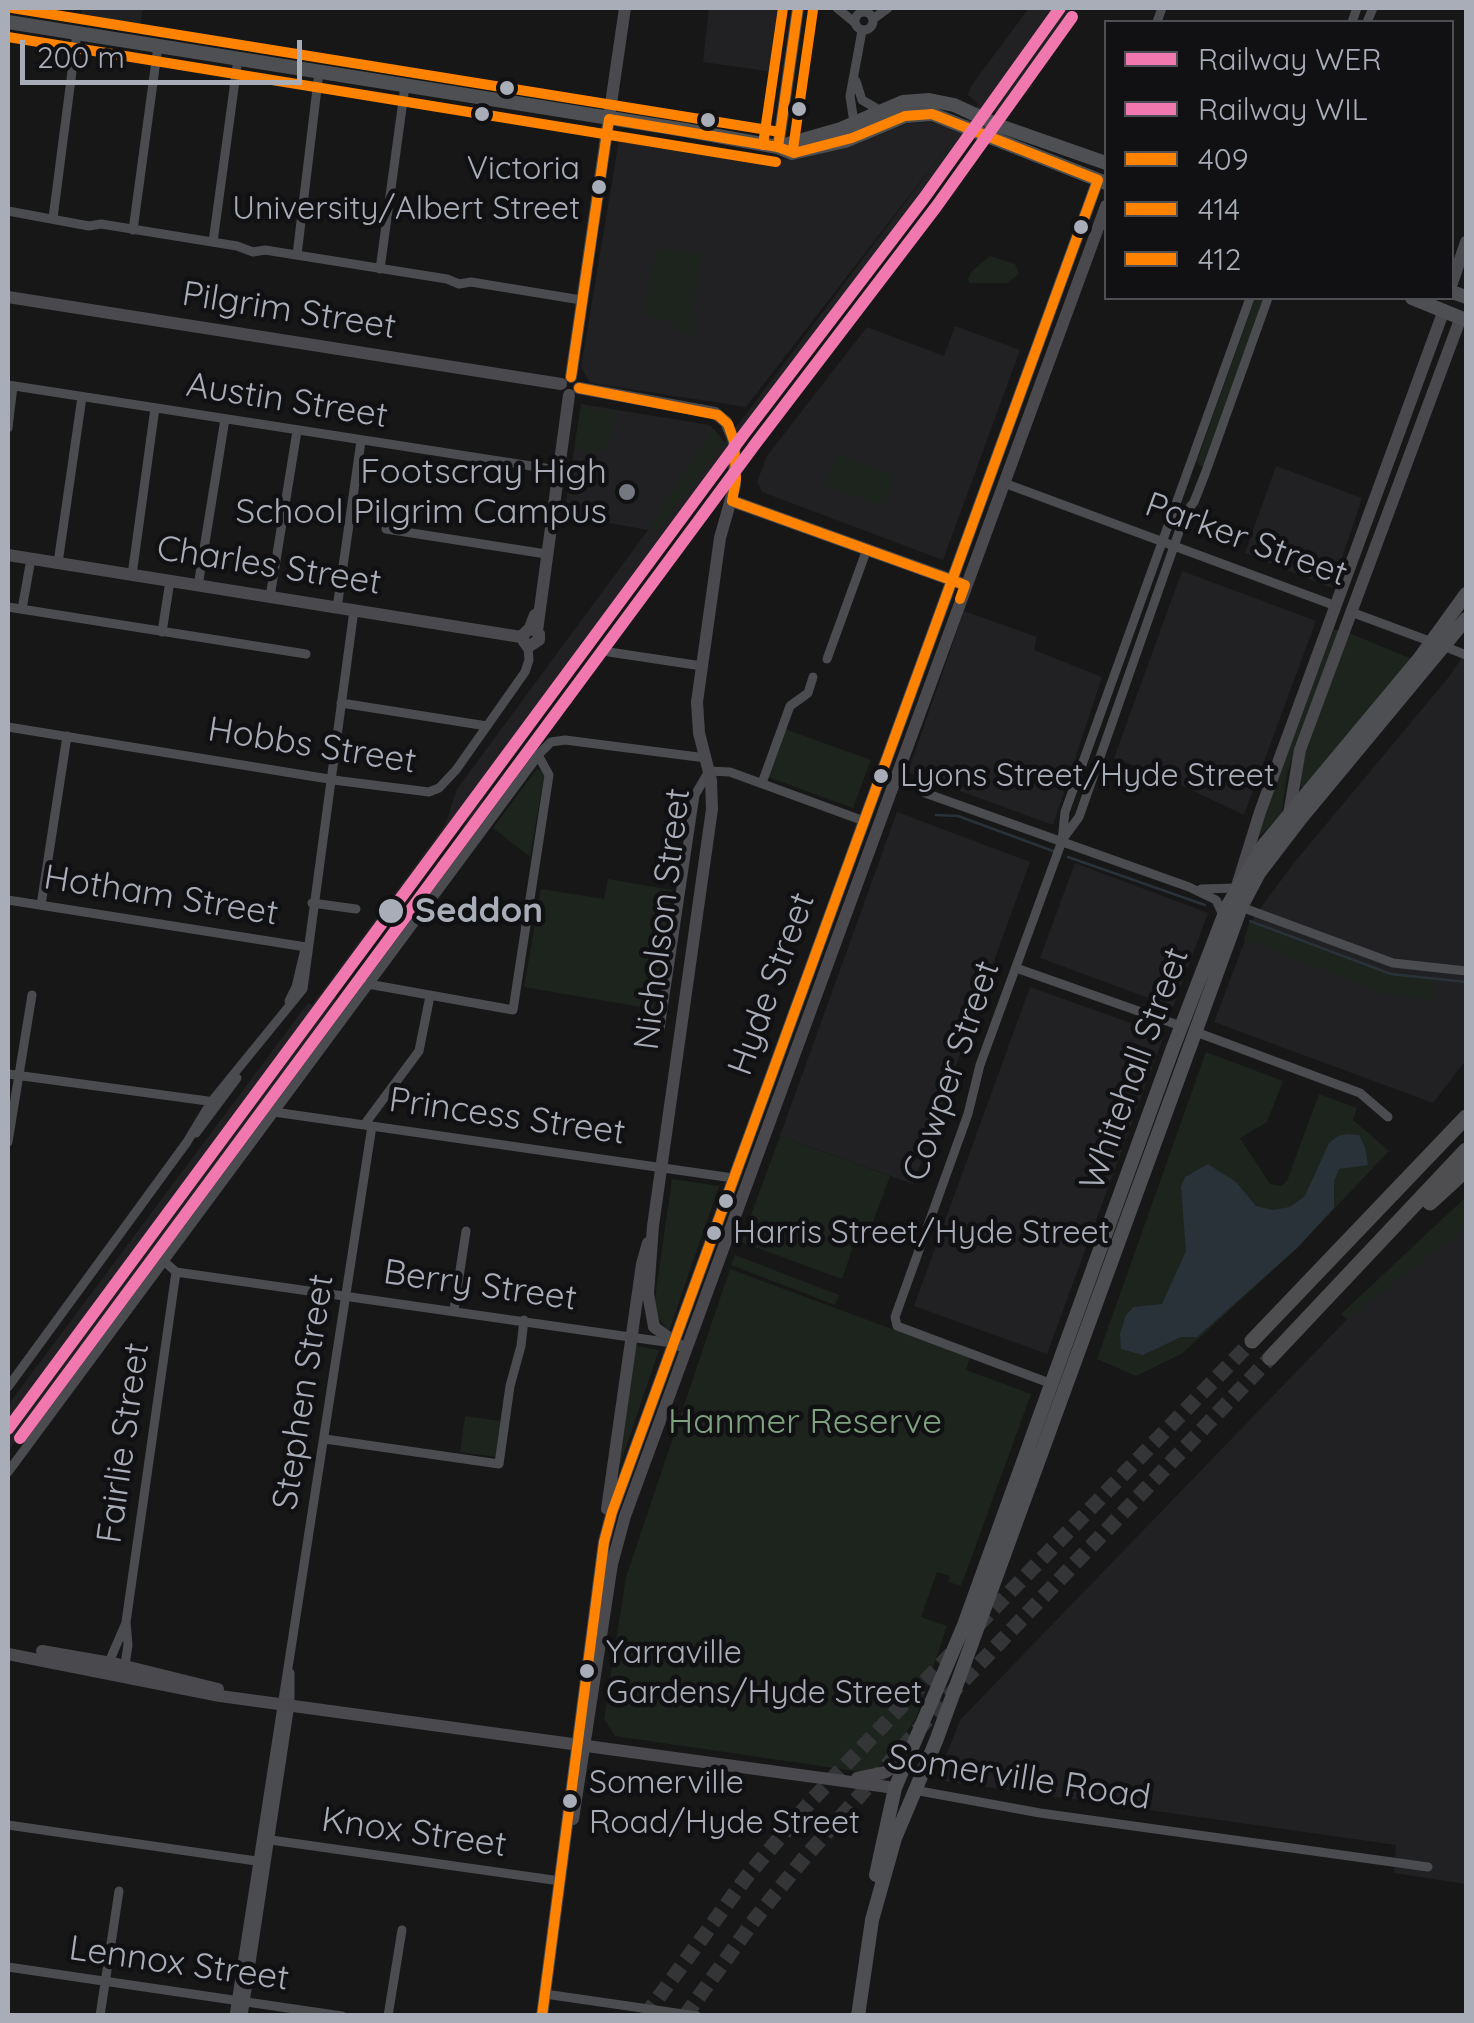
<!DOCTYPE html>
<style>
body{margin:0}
#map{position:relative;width:1474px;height:2023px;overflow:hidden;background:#171717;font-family:Quicksand,sans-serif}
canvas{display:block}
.frame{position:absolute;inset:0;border:10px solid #a8adb8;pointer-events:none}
.legend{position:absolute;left:1104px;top:20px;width:350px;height:280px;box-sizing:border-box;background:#111113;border:2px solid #4d4f55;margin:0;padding:12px 18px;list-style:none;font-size:30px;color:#a8adb8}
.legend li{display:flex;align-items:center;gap:20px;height:50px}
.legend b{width:50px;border:2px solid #4d4f55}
.scale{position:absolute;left:20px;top:40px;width:282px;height:45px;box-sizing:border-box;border:5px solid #a8adb8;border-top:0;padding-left:12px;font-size:30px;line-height:35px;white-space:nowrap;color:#a8adb8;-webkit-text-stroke:8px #111113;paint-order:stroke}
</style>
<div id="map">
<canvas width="1474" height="2023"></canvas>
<div class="frame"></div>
<ul class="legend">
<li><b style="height:12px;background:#f178af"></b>Railway WER</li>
<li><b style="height:12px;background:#f178af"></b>Railway WIL</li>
<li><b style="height:12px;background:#ff8200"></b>409</li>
<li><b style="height:12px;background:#ff8200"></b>414</li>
<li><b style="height:12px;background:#ff8200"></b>412</li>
</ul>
<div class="scale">200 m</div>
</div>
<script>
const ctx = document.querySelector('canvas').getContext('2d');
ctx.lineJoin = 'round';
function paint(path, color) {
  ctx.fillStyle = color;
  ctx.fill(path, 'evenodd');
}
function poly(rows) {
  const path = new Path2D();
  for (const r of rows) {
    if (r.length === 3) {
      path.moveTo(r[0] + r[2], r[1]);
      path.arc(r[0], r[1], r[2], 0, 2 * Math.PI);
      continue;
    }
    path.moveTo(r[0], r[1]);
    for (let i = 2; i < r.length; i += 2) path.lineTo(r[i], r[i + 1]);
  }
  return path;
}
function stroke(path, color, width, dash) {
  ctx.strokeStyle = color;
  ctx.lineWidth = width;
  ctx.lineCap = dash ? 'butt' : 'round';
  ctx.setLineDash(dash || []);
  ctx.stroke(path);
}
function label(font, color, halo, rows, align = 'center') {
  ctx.font = font + ' Quicksand,sans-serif';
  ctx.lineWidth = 9;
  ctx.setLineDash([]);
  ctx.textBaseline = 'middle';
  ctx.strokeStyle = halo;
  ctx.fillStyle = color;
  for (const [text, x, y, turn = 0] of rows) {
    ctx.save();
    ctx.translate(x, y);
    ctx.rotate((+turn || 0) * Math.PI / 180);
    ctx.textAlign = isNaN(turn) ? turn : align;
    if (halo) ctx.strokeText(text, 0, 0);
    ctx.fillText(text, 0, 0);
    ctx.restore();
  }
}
const built = poly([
 [82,8,143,8,139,33,79,24],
 [709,8,782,8,773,72,703,62],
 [1029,8,1071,8,1024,75,1033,86,1008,113,989,111,897,245,725,465,483,799,480,809,459,835,468,818,465,816,332,993,337,998,178,1223,8,1452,8,1405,308,1003,312,1005,445,825,457,789,648,530,564,515,581,404,710,425,725,442,947,147,746,407,590,383,581,367,619,140,624,134,791,160,910,123,930,122,959,131,978,104,968,95,971,86],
 [955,326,1020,350,943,560,762,492,757,482,767,456,867,327,944,356],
 [1276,466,1362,498,1332,588,1245,553],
 [1182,571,1316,621,1244,815,1162,776,1114,758],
 [964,611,1037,637,1034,650,1102,677,1053,825,908,772],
 [1466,652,1466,1060,1433,1103,1214,1022,1254,917,1293,864,1448,678],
 [897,812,1030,862,913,1184,780,1136],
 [1075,863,1208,913,1173,1007,1040,958],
 [1030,987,1164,1035,1047,1354,914,1306],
 [1466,1228,1466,1884,1394,1873,1396,1845,937,1780,960,1720,1353,1313]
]);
const green = poly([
 [656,248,701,255,690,318,694,320,692,333,680,334,673,321,645,316],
 [990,256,1015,264,1019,274,1007,283,970,283,968,279,972,271],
 [1255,298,1263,298,1206,464,1200,467,1197,461],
 [581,406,614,412,609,447,586,454,584,448,574,451],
 [714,429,724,443,657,532,649,529],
 [837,454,894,476,883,507,825,485],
 [1334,629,1339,631,1287,773,1282,813,1260,836,1257,833],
 [1349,633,1412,659,1303,788,1299,785,1305,754],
 [785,729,871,760,853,808,768,777],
 [537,769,543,771,544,776,530,857,493,828],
 [608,879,672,890,653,1009,524,987,541,889,604,899],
 [1250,921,1391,974,1435,978,1434,1000,1385,994,1244,939],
 [1206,1052,1283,1081,1267,1122,1240,1138,1270,1184,1281,1186,1287,1181,1319,1094,1357,1108,1353,1120,1389,1151,1297,1248,1183,1353,1136,1376,1097,1359],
 [780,1136,890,1176,867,1238,857,1235,842,1279,741,1242],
 [672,1179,719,1186,669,1331,653,1313],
 [1466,1197,1466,1228,1347,1319,1341,1314],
 [735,1255,839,1295,835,1305,731,1265],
 [730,1269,970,1358,966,1370,1031,1394,961,1586,949,1582,950,1576,937,1572,921,1617,947,1626,916,1718,898,1746,876,1771,855,1771,615,1736,604,1719,626,1577],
 [636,1346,659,1350,617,1474],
 [465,1416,501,1421,496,1457,460,1452]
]);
const water = poly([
 [1348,1134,1359,1135,1365,1147,1368,1165,1339,1169,1334,1181,1334,1208,1297,1248,1197,1337,1181,1337,1143,1355,1121,1349,1120,1334,1126,1315,1134,1307,1162,1304,1186,1251,1181,1187,1185,1177,1208,1164,1236,1182,1256,1206,1273,1210,1290,1207,1305,1196,1329,1143,1338,1136]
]);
const stream = poly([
 [936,815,958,816,1053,851],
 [1068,857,1205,905],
 [1250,921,1391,974,1466,982]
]);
const highwayTunnel = poly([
 [978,1625,1252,1341],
 [645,2016,748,1875,811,1801,952,1653],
 [685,2016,755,1919,805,1857,944,1701,1270,1358]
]);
const street = poly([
 [837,8,854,22],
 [864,21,9],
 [873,19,888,8],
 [1157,22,1162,8],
 [1352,22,1357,8],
 [1367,22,1373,8],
 [856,81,862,100,881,111],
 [859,122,853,116,850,96,862,31],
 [8,211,89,226,101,224,237,246,253,252,265,250,447,279,459,284,471,282,581,300],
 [53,218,77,33],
 [133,230,158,46],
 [213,242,238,59],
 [297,255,319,72],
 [380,269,405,86],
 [8,385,557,470],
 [8,428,13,386],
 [1004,483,1336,606],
 [386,529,546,554],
 [58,563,82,397],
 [132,575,155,408],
 [198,586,225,419],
 [270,597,297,431],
 [8,607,306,654],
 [337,608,361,441],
 [22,609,31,559],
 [1351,612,1432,642],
 [162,632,170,581],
 [1446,647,1466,655],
 [609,652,702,666],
 [827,659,867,549],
 [341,703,487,726],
 [8,727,341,781,429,792,439,788,456,770,525,672,529,660,528,647],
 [762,783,790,706,808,693,813,677],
 [925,793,1189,887,1216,900,1223,915],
 [1062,840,1079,817,1186,512,1194,502,1205,474,1268,298],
 [1201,889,1237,888],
 [8,900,306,947],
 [312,903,356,909],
 [41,905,67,736],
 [1241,907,1393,963,1466,971],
 [1016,968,1181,1026],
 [368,984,513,1010,549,775,538,755],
 [289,1001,296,987,305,949],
 [660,1029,695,795,709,771,730,772,864,821],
 [1196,1032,1360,1093,1388,1117],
 [8,1074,215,1102],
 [274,1112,733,1178],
 [364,1125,419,1051,430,996],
 [196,1133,237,1078],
 [8,1142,32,995],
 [164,1261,176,1272,672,1343],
 [454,1310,466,1231],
 [1052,1384,897,1326,895,1317,968,1114,980,1065,1062,841,1065,812,1250,298],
 [8,1387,187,1142,211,1102,303,989,354,610],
 [325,1439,499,1464,510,1386,521,1346,524,1320],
 [8,1472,540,753,551,742,565,740,706,758],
 [109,1662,125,1625],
 [125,1665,128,1645,126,1622,176,1272],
 [914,1790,1040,1813,1428,1867],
 [8,1825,263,1862],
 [264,1839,560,1881],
 [8,1967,342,2016],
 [545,1994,697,2016],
 [100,2016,119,1891],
 [234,2016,372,1126],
 [243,2016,290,1704,290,1673],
 [388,2016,402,1930]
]);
const secondary = poly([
 [778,147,798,8],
 [1452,283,1466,242],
 [8,297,561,384],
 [571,377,625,8],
 [579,388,715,413,726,422,734,441,735,485,720,538,697,702,699,733,711,780,712,809,653,1226,648,1294,654,1327,679,1345],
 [732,501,960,583],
 [8,555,521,637],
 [533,629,539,634,539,640,528,647,521,637,530,628,535,615],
 [537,631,569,395],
 [1289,814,1300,750,1461,317],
 [1237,886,1260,812,1444,310],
 [607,1509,642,1264,648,1243],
 [42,1651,117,1664,218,1689],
 [8,1654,220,1696,895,1788],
 [857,1778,886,1772,907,1759],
 [573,1819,612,1564,625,1516,1106,206],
 [542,2016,604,1542,612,1512,1098,180]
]);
const primary = poly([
 [8,22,685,130,778,147,792,153,845,141,905,116,932,114,1106,183],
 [778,147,841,129,903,102,929,100,954,105,1000,126,1106,163],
 [1452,292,1466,297],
 [1412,298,1466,320],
 [876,1875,895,1788,964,1625,1173,1048,1228,905,1263,846,1419,659,1466,594],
 [858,2016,872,1920,895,1838,936,1741,1241,907,1259,873,1301,818,1466,619]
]);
const highway = poly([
 [1430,1203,1466,1170],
 [1252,1341,1466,1117],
 [1270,1358,1466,1150]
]);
const bus1 = poly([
 [778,147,798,8],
 [579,388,718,415,728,424,734,441,736,479,732,501,965,585,960,599],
 [542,2016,604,1542,612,1512,1098,180,932,114,905,116,852,138,794,153,778,147,609,119,571,377]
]);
const bus2 = poly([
 [8,37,776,162],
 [793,149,813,10]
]);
const bus3 = poly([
 [12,8,780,132],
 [763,145,783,8]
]);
const rail1 = poly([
 [8,1429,744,434,924,198,1060,8]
]);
const rail2 = poly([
 [20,1438,756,443,936,207,1072,17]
]);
const markers = [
 [507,88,9,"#a8adb8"],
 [799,109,9,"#a8adb8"],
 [482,114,9,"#a8adb8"],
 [708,120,9,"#a8adb8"],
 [599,187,9,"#a8adb8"],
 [1081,227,9,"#a8adb8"],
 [627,492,10,"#757880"],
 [881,776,9,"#a8adb8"],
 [391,911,14,"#a8adb8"],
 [726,1201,9,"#a8adb8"],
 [714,1233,9,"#a8adb8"],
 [587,1671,9,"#a8adb8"],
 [570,1801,9,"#a8adb8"]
];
const busNames = [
 ["Victoria",580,169,"right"],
 ["University/Albert Street",580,209,"right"],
 ["Lyons Street/Hyde Street",900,776],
 ["Harris Street/Hyde Street",733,1233],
 ["Yarraville",606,1653],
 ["Gardens/Hyde Street",606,1693],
 ["Somerville",589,1783],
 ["Road/Hyde Street",589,1823]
];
const streetNames = [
 ["Pilgrim Street",289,311,9],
 ["Austin Street",287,401,9],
 ["Parker Street",1246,540,20],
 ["Charles Street",269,566,9],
 ["Hobbs Street",312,746,9],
 ["Hotham Street",161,896,9],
 ["Nicholson Street",663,919,-83],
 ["Hyde Street",772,984,-70],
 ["Whitehall Street",1135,1069,-70],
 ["Cowper Street",952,1071,-71],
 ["Princess Street",507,1117,8],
 ["Berry Street",480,1286,8],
 ["Stephen Street",304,1392,-81],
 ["Fairlie Street",124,1443,-82],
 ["Somerville Road",1019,1778,9],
 ["Knox Street",414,1833,8],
 ["Lennox Street",179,1964,8]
];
const poiNames = [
 ["Footscray High",607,472],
 ["School Pilgrim Campus",607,512]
];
const stopNames = [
 ["Seddon",415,911]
];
const parkNames = [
 ["Hanmer Reserve",805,1422]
];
paint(built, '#212123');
paint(green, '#1d241e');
paint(water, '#2a3239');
stroke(stream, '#2a3239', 2.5);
stroke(highwayTunnel, '#343537', 15, [15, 8]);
stroke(street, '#4b4c50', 9);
stroke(secondary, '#4a4a4e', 12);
stroke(primary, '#4d4f52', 14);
stroke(highway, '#4e4e51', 15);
stroke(bus1, '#ff8200', 10);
stroke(bus2, '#ff8200', 10);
stroke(bus3, '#ff8200', 10);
stroke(rail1, '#f178af', 12);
stroke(rail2, '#f178af', 12);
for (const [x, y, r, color] of markers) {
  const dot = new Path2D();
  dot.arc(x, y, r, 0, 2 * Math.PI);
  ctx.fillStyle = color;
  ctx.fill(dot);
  stroke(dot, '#111113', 4);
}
label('32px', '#a8adb8', '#111113', busNames, 'left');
label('35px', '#a8adb8', '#111113', streetNames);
label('35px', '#a8adb8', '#111113', poiNames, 'right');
label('bold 35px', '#a8adb8', '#111113', stopNames, 'left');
label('35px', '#7fa381', '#111113', parkNames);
</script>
